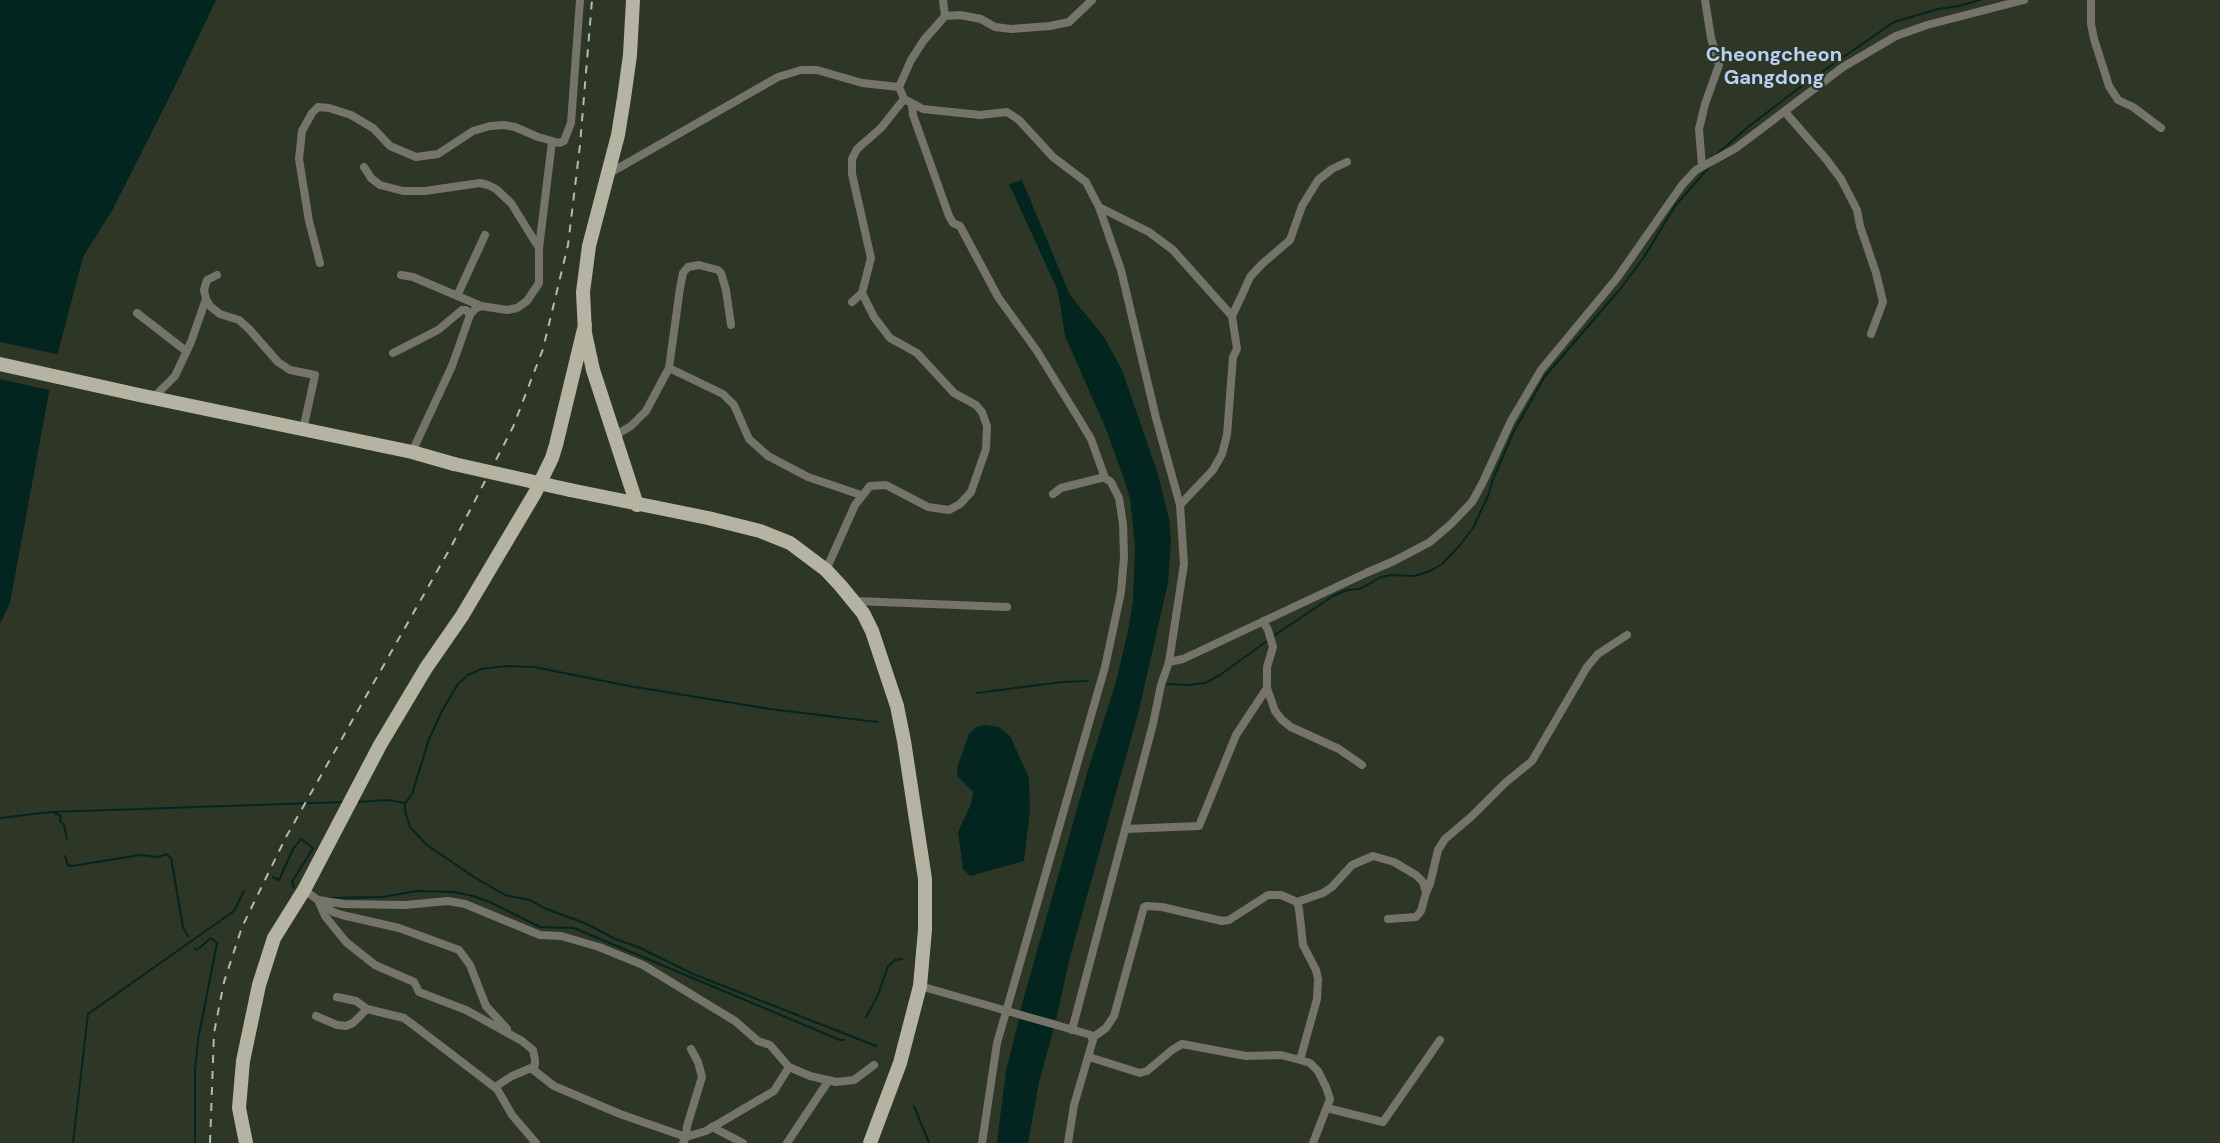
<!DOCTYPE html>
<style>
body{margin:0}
canvas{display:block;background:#2e3626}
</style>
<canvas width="2220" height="1143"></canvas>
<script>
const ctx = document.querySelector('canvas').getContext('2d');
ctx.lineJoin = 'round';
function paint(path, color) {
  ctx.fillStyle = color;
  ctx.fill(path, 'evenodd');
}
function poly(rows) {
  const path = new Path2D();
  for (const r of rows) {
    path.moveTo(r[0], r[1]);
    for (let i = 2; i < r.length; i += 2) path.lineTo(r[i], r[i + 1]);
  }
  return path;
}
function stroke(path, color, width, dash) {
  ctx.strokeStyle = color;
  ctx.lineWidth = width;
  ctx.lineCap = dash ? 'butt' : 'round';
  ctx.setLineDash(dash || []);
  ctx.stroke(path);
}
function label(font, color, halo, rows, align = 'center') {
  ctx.font = font + ' "DM Sans",sans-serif';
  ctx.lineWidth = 4.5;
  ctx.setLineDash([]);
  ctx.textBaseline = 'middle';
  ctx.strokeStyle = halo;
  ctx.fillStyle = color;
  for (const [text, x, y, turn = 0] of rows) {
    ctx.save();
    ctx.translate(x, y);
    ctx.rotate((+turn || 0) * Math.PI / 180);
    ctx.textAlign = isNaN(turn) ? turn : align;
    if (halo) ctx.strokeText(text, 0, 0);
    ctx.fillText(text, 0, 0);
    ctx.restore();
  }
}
const water = poly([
 [0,0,216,0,177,82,113,209,83,257,52,376,10,603,0,624],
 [1022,180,1070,295,1104,337,1122,370,1158,474,1169,519,1171,540,1168,583,1139,710,1070,957,1056,1020,1020,1011,1088,770,1116,682,1128,631,1133,601,1135,546,1130,499,1124,479,1106,429,1065,336,1058,291,1009,184],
 [984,725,999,727,1010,736,1029,778,1030,810,1024,861,970,876,963,869,958,832,971,804,973,792,958,777,957,768,969,734,976,727],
 [1019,1019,1054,1028,1039,1082,1028,1143,997,1143,1006,1071]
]);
const pier = poly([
 [0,342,61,355,53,391,0,379]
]);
const stream = poly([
 [1716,155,1748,127,1803,85,1894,22,1938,9,1959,6,1980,0],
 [1272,637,1333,596,1347,590,1360,589,1381,577,1391,575,1415,576,1430,571,1442,564,1460,545,1473,528,1488,496,1493,479,1513,433,1545,376,1621,288,1644,257,1675,206,1710,166],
 [1167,684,1188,685,1205,683,1220,675,1267,641],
 [977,693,1062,682,1088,681],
 [356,802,388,800,405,803,405,811,410,827,427,845,474,877,505,895,530,900,544,908,587,924,615,939,638,947,693,974,876,1046],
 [406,802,412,794,429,739,443,709,458,684,468,675,481,669,506,666,534,667,629,686,770,709,877,722],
 [54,813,61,816,60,821,64,825,67,839],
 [0,818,51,812,344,802],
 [65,856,68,865,72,866,140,855,158,857,166,854,171,858,183,927,188,936],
 [273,877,279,880,293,849,301,839,313,848,292,882,294,888],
 [330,898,382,897,417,891,454,892,473,896,490,902,540,927,574,928,840,1040,844,1040],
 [194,948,197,950,211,938,217,943,198,1040,195,1070,195,1143],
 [866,1017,878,995,888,966,895,960,902,959],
 [914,1106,929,1143],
 [73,1143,88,1014,234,911,244,891]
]);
const minor = poly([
 [943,0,945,16],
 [2091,0,2091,24,2094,39,2109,86,2118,100,2133,107,2161,128],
 [912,105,913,115,949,216,953,223,960,226,998,297,1037,351,1079,419,1091,439,1105,478],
 [1785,112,1826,159,1841,179,1857,210,1860,226,1876,273,1883,302,1871,334],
 [1702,166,1699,129,1705,104,1719,65,1711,38,1705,0],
 [364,167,371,178,380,185,403,191,425,191,480,183,488,185,496,189,511,203,539,248],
 [608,174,778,77,801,70,817,70,862,83,899,87],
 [1099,207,1149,232,1173,250,1232,316],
 [320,263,309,221,299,159,302,131,312,113,318,107,329,108,351,115,373,128,390,146,416,157,438,154,473,131,490,126,504,125,515,127,538,137,559,143,564,141,571,123,580,0],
 [217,275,207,280,204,290,206,299,211,307,220,314,239,320,249,329,278,362,290,370,315,375,303,430],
 [401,275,413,277,481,306],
 [457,296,485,235],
 [852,302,862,293,871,258,852,174,852,159,857,149,881,128,904,99],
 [137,313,186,351],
 [393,353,438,330,462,310,466,310,470,315],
 [669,368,723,394,734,405,749,439,768,456,808,477,861,495],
 [153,398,175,376,191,342,206,299],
 [614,436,631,426,646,411,669,368,680,288,683,273,688,267,699,265,718,270,721,273,726,290,731,325],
 [412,452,452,366,470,315,475,309,481,306,507,310,517,308,527,301,539,283,539,248,552,142],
 [1180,505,1213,470,1222,454,1227,435,1233,357,1237,349,1232,316,1242,295,1250,277,1262,264,1290,240,1302,206,1318,180,1332,169,1347,162],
 [826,570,855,505,870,486,886,485,928,507,949,510,960,504,971,492,986,449,987,426,982,412,976,405,954,393,917,353,890,338,874,317,862,293],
 [855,601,1007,607],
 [1263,621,1268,630,1273,647,1267,667,1267,688,1275,711,1282,720,1291,727,1339,749,1362,765],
 [1169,662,1183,659,1366,573,1394,561,1430,542,1451,524,1472,502,1482,484,1511,421,1541,370,1617,278,1682,185,1696,170,1736,148,1843,67,1896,36,1927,25,2024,0],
 [1125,829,1199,826,1236,735,1267,688],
 [304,890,318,900,344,904,405,905,448,901,465,904,540,935,561,936,599,947,643,965,735,1021,758,1041,770,1045,789,1067,810,1076,836,1082,854,1080,874,1065],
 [1426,893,1430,884,1438,850,1445,839,1472,816,1505,783,1532,761,1587,667,1598,654,1627,635],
 [318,900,325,916,346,942,375,965,414,982,419,992,466,1010,522,1041,533,1050,535,1060,535,1065,531,1068],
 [320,902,333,912,342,915,399,928,459,950,470,965,486,1006,507,1029],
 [1297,902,1323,893,1332,887,1352,865,1373,856,1394,862,1416,875,1423,882,1426,893,1421,911,1416,917,1388,919],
 [920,986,1091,1035,1093,1040,1074,1105,1068,1143],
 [337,997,356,1001,367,1009,404,1018,416,1027,497,1089,512,1115,536,1143],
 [316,1016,337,1025,346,1026,353,1023,367,1009],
 [1072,1030,1153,724,1161,685,1169,662,1184,564,1180,505,1156,418,1121,270,1099,207,1086,182,1053,157,1019,120,1007,112,980,115,923,109,904,99,899,87,911,60,924,40,945,16,960,15,981,19,995,27,1011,29,1050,26,1069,22,1092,0],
 [1092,1038,1106,1028,1114,1016,1144,907,1147,906,1162,907,1222,921,1229,920,1268,895,1281,895,1297,902,1299,909,1303,945,1316,970,1318,979,1317,999,1300,1060],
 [1089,1057,1140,1073,1147,1071,1172,1050,1182,1044,1246,1056,1281,1055,1300,1060,1310,1063,1318,1071,1326,1087,1330,1099,1313,1143],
 [495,1087,512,1076,531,1068,554,1086,620,1114,686,1137,687,1126,702,1077,698,1062,691,1049],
 [1327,1108,1383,1122,1440,1040],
 [712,1127,743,1143],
 [683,1143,686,1137,706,1131,774,1091,789,1067],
 [787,1143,829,1080],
 [982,1143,997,1043,1105,667,1121,592,1124,557,1123,524,1119,498,1111,482,1105,478,1101,478,1061,488,1053,494]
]);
const primary = poly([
 [633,0,630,55,624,98,618,135,589,246,583,292,585,333,593,370,637,505],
 [0,364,139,395,412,452,454,464],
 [570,490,708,518,760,531,790,543,826,570,840,585,863,613,872,631,897,706,904,741,925,879,925,930,920,986,900,1063,870,1143],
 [246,1143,239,1108,243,1061,259,985,274,938,304,890,380,745,426,668,462,616,535,493,552,458,556,445,585,325]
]);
const rail = poly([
 [210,1143,214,1033,224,982,242,927,286,837,452,545,513,427,543,349,568,245,580,145,592,0]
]);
const primaryBridge = poly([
 [454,464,570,490]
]);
const quarterNames = [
 ["Cheongcheon",1774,56],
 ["Gangdong",1774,79]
];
paint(water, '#032520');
paint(pier, '#2e3626');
stroke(stream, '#032520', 2);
stroke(minor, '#74746b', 8);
stroke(primary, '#b5b4a2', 14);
stroke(rail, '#b4bbaf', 2, [8, 8]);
stroke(primaryBridge, '#b5b4a2', 14);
label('bold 20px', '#b9d1f8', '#2e3626', quarterNames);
</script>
